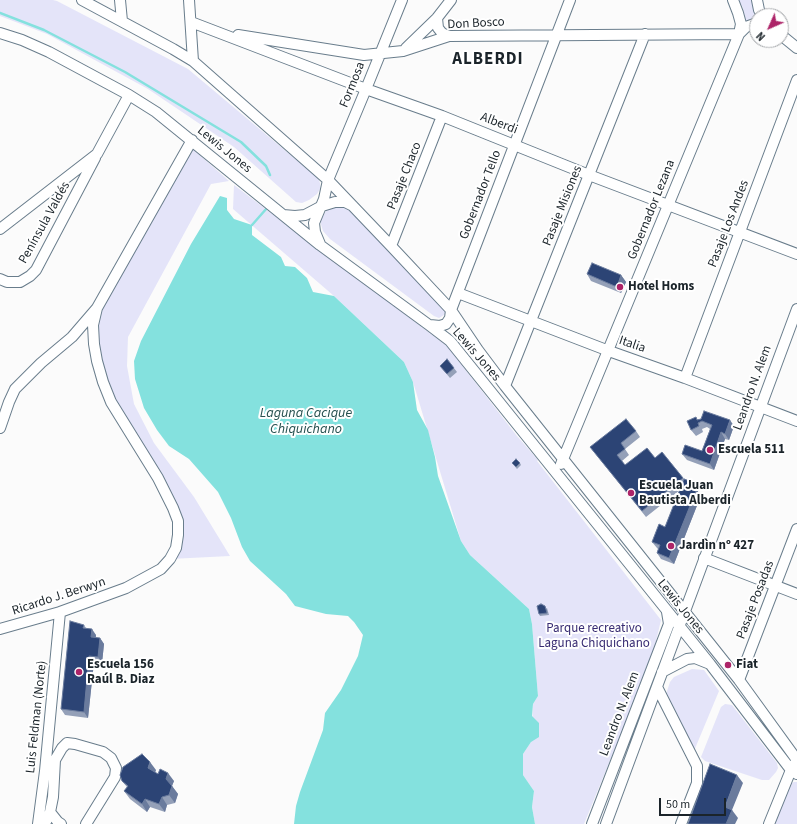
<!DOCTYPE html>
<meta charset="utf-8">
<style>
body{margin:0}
#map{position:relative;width:797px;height:824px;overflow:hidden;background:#fbfbfb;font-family:"Source Sans 3",sans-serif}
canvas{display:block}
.north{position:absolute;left:749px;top:8px;width:40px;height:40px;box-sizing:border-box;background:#fff;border:1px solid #a4a7aa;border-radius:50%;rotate:225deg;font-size:11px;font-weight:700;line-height:16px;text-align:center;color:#1b242a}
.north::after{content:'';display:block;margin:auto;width:14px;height:18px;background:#ad2468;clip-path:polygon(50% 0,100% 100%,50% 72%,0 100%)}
.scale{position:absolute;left:659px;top:798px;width:67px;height:18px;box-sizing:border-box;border:2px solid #1b242a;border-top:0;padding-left:5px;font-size:12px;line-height:14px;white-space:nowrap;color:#1b242a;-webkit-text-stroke:3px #fff;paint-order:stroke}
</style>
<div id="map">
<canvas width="797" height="824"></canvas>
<div class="north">N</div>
<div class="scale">50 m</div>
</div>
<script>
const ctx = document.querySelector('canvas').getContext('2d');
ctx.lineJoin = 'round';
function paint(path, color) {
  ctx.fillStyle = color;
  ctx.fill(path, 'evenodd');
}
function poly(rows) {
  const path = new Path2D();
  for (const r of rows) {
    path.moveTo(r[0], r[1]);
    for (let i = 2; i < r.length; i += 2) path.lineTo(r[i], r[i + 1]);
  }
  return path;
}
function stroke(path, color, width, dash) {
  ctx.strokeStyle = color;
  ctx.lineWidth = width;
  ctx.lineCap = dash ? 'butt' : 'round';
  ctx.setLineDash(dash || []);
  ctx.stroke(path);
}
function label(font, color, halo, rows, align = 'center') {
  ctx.font = font + ' "Source Sans 3",sans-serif';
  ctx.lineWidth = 4;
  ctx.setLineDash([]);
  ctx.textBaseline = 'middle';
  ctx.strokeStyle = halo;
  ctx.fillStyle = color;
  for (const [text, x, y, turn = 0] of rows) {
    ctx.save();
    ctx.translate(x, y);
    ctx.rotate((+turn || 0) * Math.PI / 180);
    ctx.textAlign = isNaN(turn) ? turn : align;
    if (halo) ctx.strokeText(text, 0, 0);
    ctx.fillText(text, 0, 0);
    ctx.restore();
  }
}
const green = poly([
 [0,0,53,0,57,1,188,69,318,178,320,183,320,189,317,194,309,200,302,203,296,202,234,147,148,89,47,34,0,16],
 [738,0,753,0,757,19,746,23,743,8],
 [186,143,229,181,211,184,128,337,127,366,134,404,154,443,194,497,230,556,170,559,178,521,111,402,93,325],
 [234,185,447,346,517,436,538,460,537,461,661,620,652,658,584,824,535,824,532,807,534,791,523,775,523,754,531,742,533,704,538,696,532,624,529,609,470,555,461,541,413,382,404,362,334,296,233,209],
 [335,205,344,206,355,210,446,311,444,315,439,318,434,316,330,239,323,231,320,221,326,211],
 [692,669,704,670,719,691,694,751,666,694,670,682,674,677],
 [725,704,732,705,777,763,778,768,776,772,769,780,762,780,705,761,701,757,721,707],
 [794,782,797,782,797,824,774,824,790,784]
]);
const water = poly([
 [220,196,227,198,227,210,234,219,252,225,252,235,281,257,285,266,295,267,307,278,313,292,334,296,404,362,413,382,417,410,428,430,435,457,438,476,461,541,470,555,529,609,532,624,538,696,533,704,532,716,539,723,539,737,531,742,523,754,523,775,534,791,532,807,535,824,294,824,296,806,300,792,323,730,325,713,341,690,358,656,363,635,354,622,348,616,326,614,295,606,286,594,250,561,242,547,231,518,218,492,189,459,169,446,157,430,144,408,135,379,134,361,141,341,191,244]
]);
const stream = poly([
 [0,13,44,30,125,72,241,142,266,166,270,175],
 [252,225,267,208]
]);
const minor = poly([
 [82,0,173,49,193,61,328,180,391,246,451,310,478,350,505,386,739,680,797,760],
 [120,0,122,21],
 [189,0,193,61],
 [757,0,759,10,763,16],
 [437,18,438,28,442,33,449,36],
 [191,22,366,89,442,116,589,175,797,254],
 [0,33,22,40,49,52,129,95,156,112,320,245,429,325,450,341,710,664,791,770,797,774],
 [238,35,364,55,403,51,449,36,739,34,746,27,757,23],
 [781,35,797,48],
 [406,48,437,18,451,0],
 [283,215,295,216,305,215,322,206,335,202,345,202,353,206],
 [0,229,97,154,129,95],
 [320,244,315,232,314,223,324,199,328,180,366,89,402,0],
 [391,246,442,116],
 [0,279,7,282,20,282,30,276,36,270,95,158],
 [458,293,609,351,685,378,797,421],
 [430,325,440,326,446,324,450,318,451,310,570,0],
 [685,378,797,80],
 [505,386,645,34],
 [0,428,9,402,15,389,41,363,72,337,97,308,192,140],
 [561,464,739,34,741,24,738,13,733,0],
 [704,558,797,594],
 [0,629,60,612,126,588,161,569,170,559,176,548,178,535,178,521,173,508,158,478,111,402,103,382,97,361,94,344,93,325,97,308],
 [662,672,687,659,695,658,710,664],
 [739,680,797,529],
 [657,687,697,766,697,783,681,824],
 [45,771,55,760,62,748,67,743,75,744,103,752,111,758,116,768,115,777,86,824],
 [50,812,58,822,61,824],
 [38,824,45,771,60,612],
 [45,824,50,812,53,797,55,760],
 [592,824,669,624,667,612],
 [606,824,797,309],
 [769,824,793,765]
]);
const wall = poly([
 [587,274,621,275,626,282,621,293,591,281],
 [447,359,457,372,450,378,440,366],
 [696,417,698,420,734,426,729,440,725,439,714,470,687,460,682,454,702,451,710,429,707,427,702,429,703,432,696,436,691,430],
 [636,431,640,437,625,449,629,455,622,461,625,465,655,458,662,452,684,479,699,489,697,494,700,498,674,564,661,559,657,553,658,549,657,548,652,542,665,527,680,490,646,517,590,447],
 [512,463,520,463,521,465,517,469],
 [547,608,549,615,540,616,539,614],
 [84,625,86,628,96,635,96,638,100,638,104,644,102,663,94,662,88,718,65,715,61,709],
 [156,770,155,772,158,774,174,781,172,786,178,794,175,803,167,805,165,812,150,807,147,812,130,799,124,791,127,787,122,781]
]);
const shadedWall = poly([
 [621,275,626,282,621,293,617,287],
 [730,420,734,426,729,440,725,434],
 [721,432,725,439,714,470,710,464],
 [695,483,699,489,697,494,700,498,674,564,669,558],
 [92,629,96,635,95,643,91,637],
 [100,638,104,644,102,663,98,657],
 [89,656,94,662,88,718,84,712],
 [150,762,156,770,154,776,148,768],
 [168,773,174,781,171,788,166,779],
 [737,775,743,783,732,810,738,818,735,824,726,824,725,807],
 [172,786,178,794,175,803,169,795],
 [162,797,167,805,165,812,159,804],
 [145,799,150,807,147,812,142,804]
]);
const building = poly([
 [592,263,621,275,617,287,587,274,592,263],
 [447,359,454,368,447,374,440,366,447,359],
 [704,411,730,420,725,434,721,432,710,464,682,454,685,445,702,451,712,425,702,421,698,423,699,426,691,430,687,421,696,417,697,420,701,419,704,411],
 [626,419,636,431,621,443,625,449,617,455,625,465,647,448,655,458,662,452,683,478,642,511,590,447,626,419],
 [516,459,520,463,516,467,512,463,516,459],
 [684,479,695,483,692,490,696,491,669,558,657,553,660,545,652,542,659,524,665,527,684,479],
 [541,604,545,606,547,613,539,614,537,606,541,604],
 [70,621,84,625,83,628,92,629,91,637,100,638,98,657,89,656,84,712,61,709,70,621],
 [142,754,150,762,148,768,158,774,160,769,168,773,166,779,172,786,169,795,162,797,159,804,145,799,142,804,124,791,128,786,122,781,120,775,123,767,142,754],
 [710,764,737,775,725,807,732,810,726,824,688,824,710,764]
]);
const markers = [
 [620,287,4,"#ad2468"],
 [710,450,4,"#ad2468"],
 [631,493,4,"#ad2468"],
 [671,546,4,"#ad2468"],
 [728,665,4,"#ad2468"],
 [79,672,4,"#ad2468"]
];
const streetNames = [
 ["Don Bosco",476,24,-3],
 ["Formosa",353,85,-68],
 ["Alberdi",499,124,21],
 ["Lewis Jones",224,150,39],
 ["Pasaje Chaco",405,176,-68],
 ["Gobernador Tello",481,195,-69],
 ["Pasaje Misiones",563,206,-68],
 ["Gobernador Lezana",652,210,-68],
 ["Península Valdés",45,223,-61],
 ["Pasaje Los Andes",729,224,-69],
 ["Italia",632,345,19],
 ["Lewis Jones",476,355,49],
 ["Leandro N. Alem",753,388,-70],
 ["Ricardo J. Berwyn",59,597,-18],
 ["Pasaje Posadas",756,600,-69],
 ["Lewis Jones",680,607,51],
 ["Leandro N. Alem",620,714,-69],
 ["Luis Feldman (Norte)",37,717,-84]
];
const poiNames = [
 ["Hotel Homs",628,287],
 ["Escuela 511",718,450],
 ["Escuela Juan",639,486],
 ["Bautista Alberdi",639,501],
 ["Jardìn nº 427",679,546],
 ["Escuela 156",87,665],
 ["Raúl B. Diaz",87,680],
 ["Fiat",736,665]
];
const parkNames = [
 ["Parque recreativo",594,629],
 ["Laguna Chiquichano",594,644]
];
const waterNames = [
 ["Laguna Cacique",306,414],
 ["Chiquichano",306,430]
];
const districtNames = [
 ["ALBERDI",488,60]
];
paint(green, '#e4e4f9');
paint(water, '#84e1de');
stroke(stream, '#84e1de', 2.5);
stroke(minor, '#697d8c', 12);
stroke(minor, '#fff', 10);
paint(wall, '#94a0b8');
paint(shadedWall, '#6a7b9d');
paint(building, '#2c4475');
stroke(building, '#6a7b9d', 1);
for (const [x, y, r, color] of markers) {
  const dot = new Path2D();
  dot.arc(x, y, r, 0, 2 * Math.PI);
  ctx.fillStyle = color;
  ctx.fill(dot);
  stroke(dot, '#fff', 1.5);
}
label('13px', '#1b242a', '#fff', streetNames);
label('bold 13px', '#1b242a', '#fff', poiNames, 'left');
label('13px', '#372b72', '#fff', parkNames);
label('italic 14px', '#275150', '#fff', waterNames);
ctx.letterSpacing = '1px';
label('bold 17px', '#1b242a', '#fff', districtNames);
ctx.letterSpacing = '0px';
</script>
